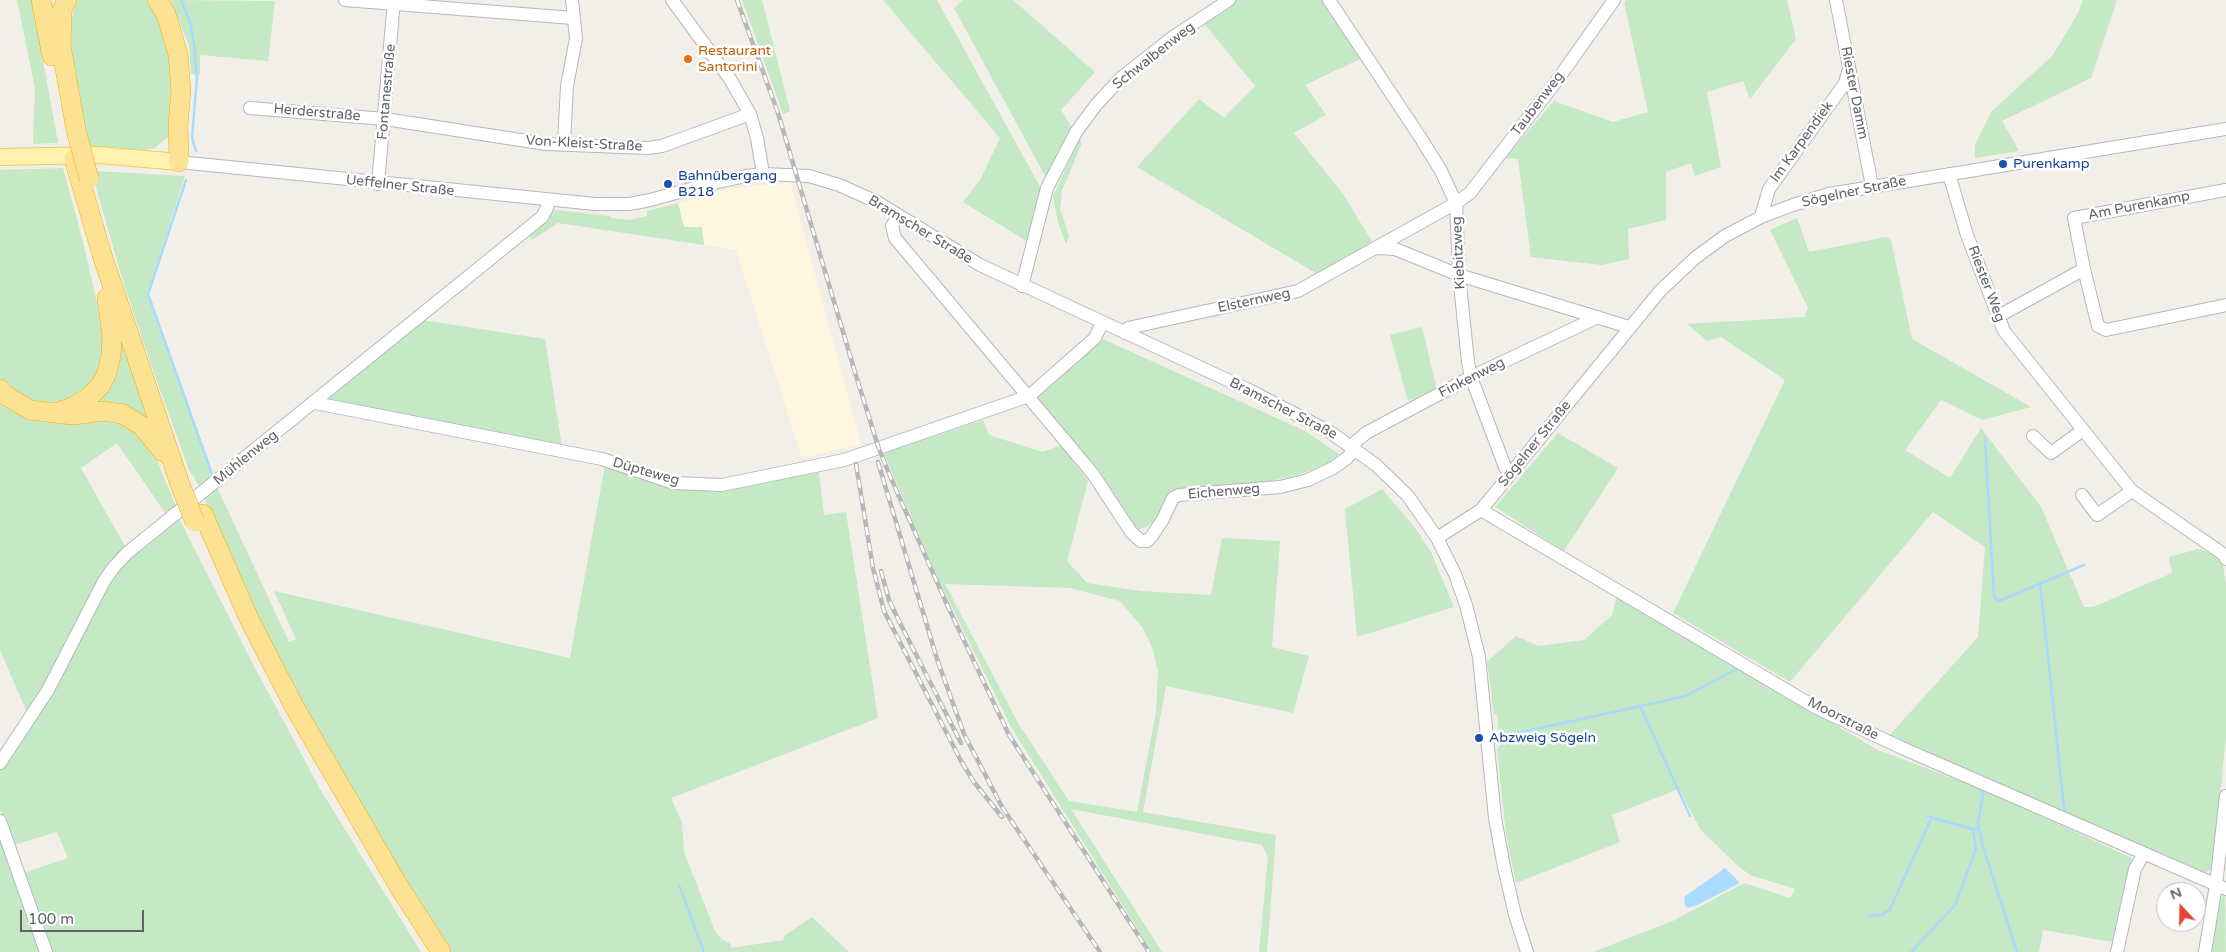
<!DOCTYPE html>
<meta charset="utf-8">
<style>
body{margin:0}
#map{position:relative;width:2226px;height:952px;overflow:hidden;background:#f1efe8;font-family:"Varela Round",sans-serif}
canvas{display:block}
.north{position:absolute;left:2156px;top:882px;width:50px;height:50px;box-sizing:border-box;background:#fff;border:1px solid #bfc1c3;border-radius:50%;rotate:339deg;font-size:14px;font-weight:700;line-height:20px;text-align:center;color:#5f6368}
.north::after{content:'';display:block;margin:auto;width:18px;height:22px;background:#ea4335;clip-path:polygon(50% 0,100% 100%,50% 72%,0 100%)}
.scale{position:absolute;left:20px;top:910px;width:124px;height:22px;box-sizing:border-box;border:2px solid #5f6368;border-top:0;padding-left:6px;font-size:15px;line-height:18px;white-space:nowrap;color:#5f6368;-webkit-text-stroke:4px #fff;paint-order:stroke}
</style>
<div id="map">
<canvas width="2226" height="952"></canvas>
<div class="north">N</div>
<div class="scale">100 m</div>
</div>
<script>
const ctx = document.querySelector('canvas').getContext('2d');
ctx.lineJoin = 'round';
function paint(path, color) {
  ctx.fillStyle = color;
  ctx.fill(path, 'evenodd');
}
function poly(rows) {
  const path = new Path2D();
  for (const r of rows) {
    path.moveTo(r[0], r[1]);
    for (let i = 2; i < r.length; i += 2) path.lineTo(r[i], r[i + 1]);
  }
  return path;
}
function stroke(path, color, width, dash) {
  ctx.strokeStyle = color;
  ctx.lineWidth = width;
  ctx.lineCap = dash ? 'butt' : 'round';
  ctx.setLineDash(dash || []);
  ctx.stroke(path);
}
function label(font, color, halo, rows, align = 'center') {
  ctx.font = font + ' "Varela Round",sans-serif';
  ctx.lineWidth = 5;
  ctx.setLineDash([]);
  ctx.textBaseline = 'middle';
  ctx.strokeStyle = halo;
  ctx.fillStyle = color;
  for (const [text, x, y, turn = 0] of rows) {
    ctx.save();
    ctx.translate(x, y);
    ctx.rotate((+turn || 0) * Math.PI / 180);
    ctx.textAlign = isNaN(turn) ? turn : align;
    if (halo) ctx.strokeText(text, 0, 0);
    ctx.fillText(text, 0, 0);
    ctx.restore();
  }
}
const commercial = poly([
 [790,182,861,444,802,458,736,250,704,245,702,227,684,228,678,203,727,189]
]);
const green = poly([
 [17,0,32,0,58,143,33,144,35,88],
 [76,0,150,0,158,11,173,65,171,128,168,137,155,148,144,150,87,146,73,81,69,33],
 [170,0,275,1,268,61,200,55,200,75,191,74,189,45],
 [742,0,762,0,790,111,783,114],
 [883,0,937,0,1043,192,1028,242,963,202,980,180,1000,138],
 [963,0,1013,0,1095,72,1061,110,1072,128,1048,175,1045,176,954,8],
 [1232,0,1324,0,1362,58,1305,85,1326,115,1294,133,1343,194,1374,245,1319,275,1137,167,1199,99,1224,118,1255,86,1202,21],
 [1626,0,1787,0,1796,39,1750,99,1743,81,1707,92,1721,167,1695,176,1691,163,1666,172,1666,220,1628,229,1629,259,1602,265,1531,257,1518,159,1505,158,1554,101,1613,122,1648,112,1624,2],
 [2083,0,2117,0,2091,78,2002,121,2019,151,1975,158,1975,144,1991,112,2053,55,2078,13],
 [1079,140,1082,143,1062,191,1060,209,1069,236,1066,244,1058,222,1053,196],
 [63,168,82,238,102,324,102,354,96,376,81,393,66,402,43,404,22,399,5,385,0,379,0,170],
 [94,171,185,176,147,294,213,478,200,487,189,470,150,362,123,282,96,187],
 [678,203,684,227,702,227,704,245,558,223,532,240,527,233,555,210,611,216,611,218,629,220,647,216,647,211],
 [1797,218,1809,252,1886,237,1891,240,1912,339,2031,407,1982,420,1941,400,1905,450,1950,478,1981,428,2041,507,2084,607,2093,607,2172,573,2169,557,2198,549,2216,555,2223,566,2226,585,2226,737,2213,865,2210,871,2205,872,1888,737,1978,637,1985,547,1933,512,1790,682,1673,613,1785,380,1721,337,1707,341,1687,324,1805,317,1808,308,1770,230],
 [422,320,545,339,562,447,322,401],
 [115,321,155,433,90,402],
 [1422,327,1437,390,1408,401,1390,335],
 [1103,339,1305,431,1339,454,1329,462,1317,468,1297,475,1267,482,1176,491,1156,519,1147,527,1139,529,1135,528,1097,471,1037,397],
 [0,400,24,416,53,422,99,419,121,423,140,435,154,453,177,509,168,517,117,443,81,468,127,550,178,517,254,666,320,789,421,952,51,952,23,873,68,858,57,832,14,845,0,810,0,766,29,717,0,650],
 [983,420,989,435,1043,452,1061,445,1088,481,1067,561,1087,583,1141,591,1211,595,1222,538,1280,541,1272,647,1309,656,1293,713,1166,686,1143,812,1276,835,1267,952,1259,952,1268,857,1262,845,1071,809,1162,952,1152,952,1011,727,939,581,883,452,904,443,905,446],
 [945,584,1070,588,1120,601,1143,628,1153,650,1158,671,1156,712,1137,812,1069,801,1018,723],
 [1558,433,1618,468,1564,551,1495,507],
 [605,465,673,486,715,492,819,472,824,515,846,512,878,718,671,798,682,823,684,852,715,931,721,939,731,944,731,948,783,940,784,936,812,917,849,952,448,952,303,714,207,512,205,497,217,487,289,642,296,639,274,591,570,658],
 [1382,489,1416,529,1431,552,1454,607,1357,637,1345,509],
 [1617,596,1878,750,1984,790,2132,858,2113,942,2043,930,2039,952,1593,952,1675,920,1744,883,1790,898,1795,889,1750,875,1738,866,1700,829,1679,789,1612,815,1620,842,1516,883,1506,835,1497,749,1500,746,1497,714,1494,715,1487,662,1516,636,1538,646,1584,640,1612,615],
 [0,839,41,952,0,952],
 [2225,895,2226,952,2210,952,2219,899]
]);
const water = poly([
 [1725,868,1739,882,1738,884,1697,905,1688,908,1685,906,1684,897]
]);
const stream = poly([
 [181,0,190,22,194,44,197,78,192,138,196,151],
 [186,180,148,294,212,474],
 [1985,439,1994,596,1999,601,2084,565],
 [2040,583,2065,816],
 [1640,706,1690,816],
 [1513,734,1686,696,1740,667],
 [1984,788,1978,823,1982,843,2017,952],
 [1927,816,1973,829],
 [679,885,704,952],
 [1869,916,1883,914,1890,909,1932,817],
 [1911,952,1955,905,1976,849,1973,829,1979,828]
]);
const minor = poly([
 [345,0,573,18],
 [672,0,730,79,750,114,757,138,763,174],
 [1329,0,1422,140,1441,171,1456,203,1459,275,1468,362,1471,377,1505,467,1510,474],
 [1836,0,1872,186],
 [250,108,385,119,546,144,648,148,662,146,750,114],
 [564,143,567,86,576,38,572,0],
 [179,162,595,204,629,204,650,200,705,185,746,176,763,174,809,176,839,185,877,202,980,265,1251,391,1330,432,1376,465,1408,496,1437,538,1455,574,1466,605,1479,657,1495,818,1504,867,1515,915,1527,952],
 [1949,174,1967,235,2004,331,2132,491,2226,556,2226,559],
 [378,184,394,0],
 [898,215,892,226,895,238,1093,474,1131,532,1141,541,1147,541,1152,536,1163,519,1173,498,1179,495,1280,487,1308,480,1333,468,1347,458,1355,449],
 [1761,217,1769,189,1845,83,1848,72],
 [1376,248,1395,249,1459,275,1629,327],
 [2084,269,2098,326,2106,330,2226,305],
 [1022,286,1047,188,1076,132,1096,105,1121,78,1173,37,1229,0],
 [1997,317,2084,269,2074,218,2226,190],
 [1125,333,1128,328,1298,291,1456,203,1470,193,1558,79,1614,0],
 [315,403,602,459,674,483,722,485,844,460,1029,396,1095,338,1102,323],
 [2033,436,2051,453,2083,430],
 [1351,446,1366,433,1471,377,1598,317],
 [2082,495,2097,515,2132,491],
 [1481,510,1815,707,1902,748,2226,889],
 [1437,538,1481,510,1660,291,1695,258,1725,236,1761,217,1793,205,1829,194,2226,129],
 [0,763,48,690,104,581,114,567,127,553,542,217,547,208,548,201],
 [0,821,46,952],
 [2117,952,2135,869,2143,855],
 [2205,952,2216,885,2226,796]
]);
const major = poly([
 [0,157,99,155,179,162]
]);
const highway = poly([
 [41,0,52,56],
 [67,0,62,10,61,46,76,130],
 [157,0,166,14,178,54,181,91,178,125,179,162],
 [74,159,103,258,181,487],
 [0,389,4,394,30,410,73,415,102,411,123,414,142,426,163,452],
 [61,411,73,407,88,398,100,386,107,373,111,356,112,335,107,298],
 [203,514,250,621,295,708,398,885,441,952]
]);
const rail = poly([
 [737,0,778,113,857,379,879,449,890,476,949,609,1009,735,1149,952],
 [878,462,937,659,964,734,1002,807,1100,952],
 [856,464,873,568,884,611,961,761,974,782,1002,817],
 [881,571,889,600,900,623,961,743]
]);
const highwayBridge = poly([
 [76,130,89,179],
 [181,487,195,522]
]);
const markers = [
 [688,59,5,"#e8710a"],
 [2003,164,5,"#1a4fb4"],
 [668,184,5,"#1a4fb4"],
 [1479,738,5,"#1a4fb4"]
];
const foodNames = [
 ["Restaurant",698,51],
 ["Santorini",698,67]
];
const streetNames = [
 ["Schwalbenweg",1154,56,-38],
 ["Fontanestraße",387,92,-85],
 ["Riester Damm",1854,93,79],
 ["Taubenweg",1538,104,-53],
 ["Herderstraße",317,113,5],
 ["Im Karpendiek",1802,142,-54],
 ["Von-Kleist-Straße",584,144,3],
 ["Ueffelner Straße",400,186,6],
 ["Sögelner Straße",1854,192,-12],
 ["Am Purenkamp",2139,206,-11],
 ["Bramscher Straße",920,230,31],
 ["Kiebitzweg",1459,253,-93],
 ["Riester Weg",1986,284,69],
 ["Elsternweg",1254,301,-12],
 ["Finkenweg",1472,378,-27],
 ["Bramscher Straße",1283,409,27],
 ["Sögelner Straße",1535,444,-51],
 ["Mühlenweg",246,458,-39],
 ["Düpteweg",646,472,16],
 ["Eichenweg",1224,492,-5],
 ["Moorstraße",1843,719,27]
];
const transitNames = [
 ["Purenkamp",2013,164],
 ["Bahnübergang",678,176],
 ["B218",678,192],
 ["Abzweig Sögeln",1489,738]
];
paint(commercial, '#fef7e0');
paint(green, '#c5e8c5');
paint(water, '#aadaff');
stroke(stream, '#aadaff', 2.5);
stroke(minor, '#b5b8bc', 14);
stroke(major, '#f2c960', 18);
stroke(highway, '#f9ab00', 20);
stroke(minor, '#fff', 12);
stroke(major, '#fff2af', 16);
stroke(highway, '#fde293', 19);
stroke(rail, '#b6b7b8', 4.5);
stroke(rail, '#fff', 2.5, [8]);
stroke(highwayBridge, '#f9ab00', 20, []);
stroke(highwayBridge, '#fde293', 19);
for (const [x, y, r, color] of markers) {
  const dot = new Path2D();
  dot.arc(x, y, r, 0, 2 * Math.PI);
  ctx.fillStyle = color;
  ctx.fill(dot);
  stroke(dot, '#fff', 2);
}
label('14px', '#c56008', '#fff', foodNames, 'left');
label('14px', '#5f6368', '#fff', streetNames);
label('14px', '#164399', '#fff', transitNames, 'left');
</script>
